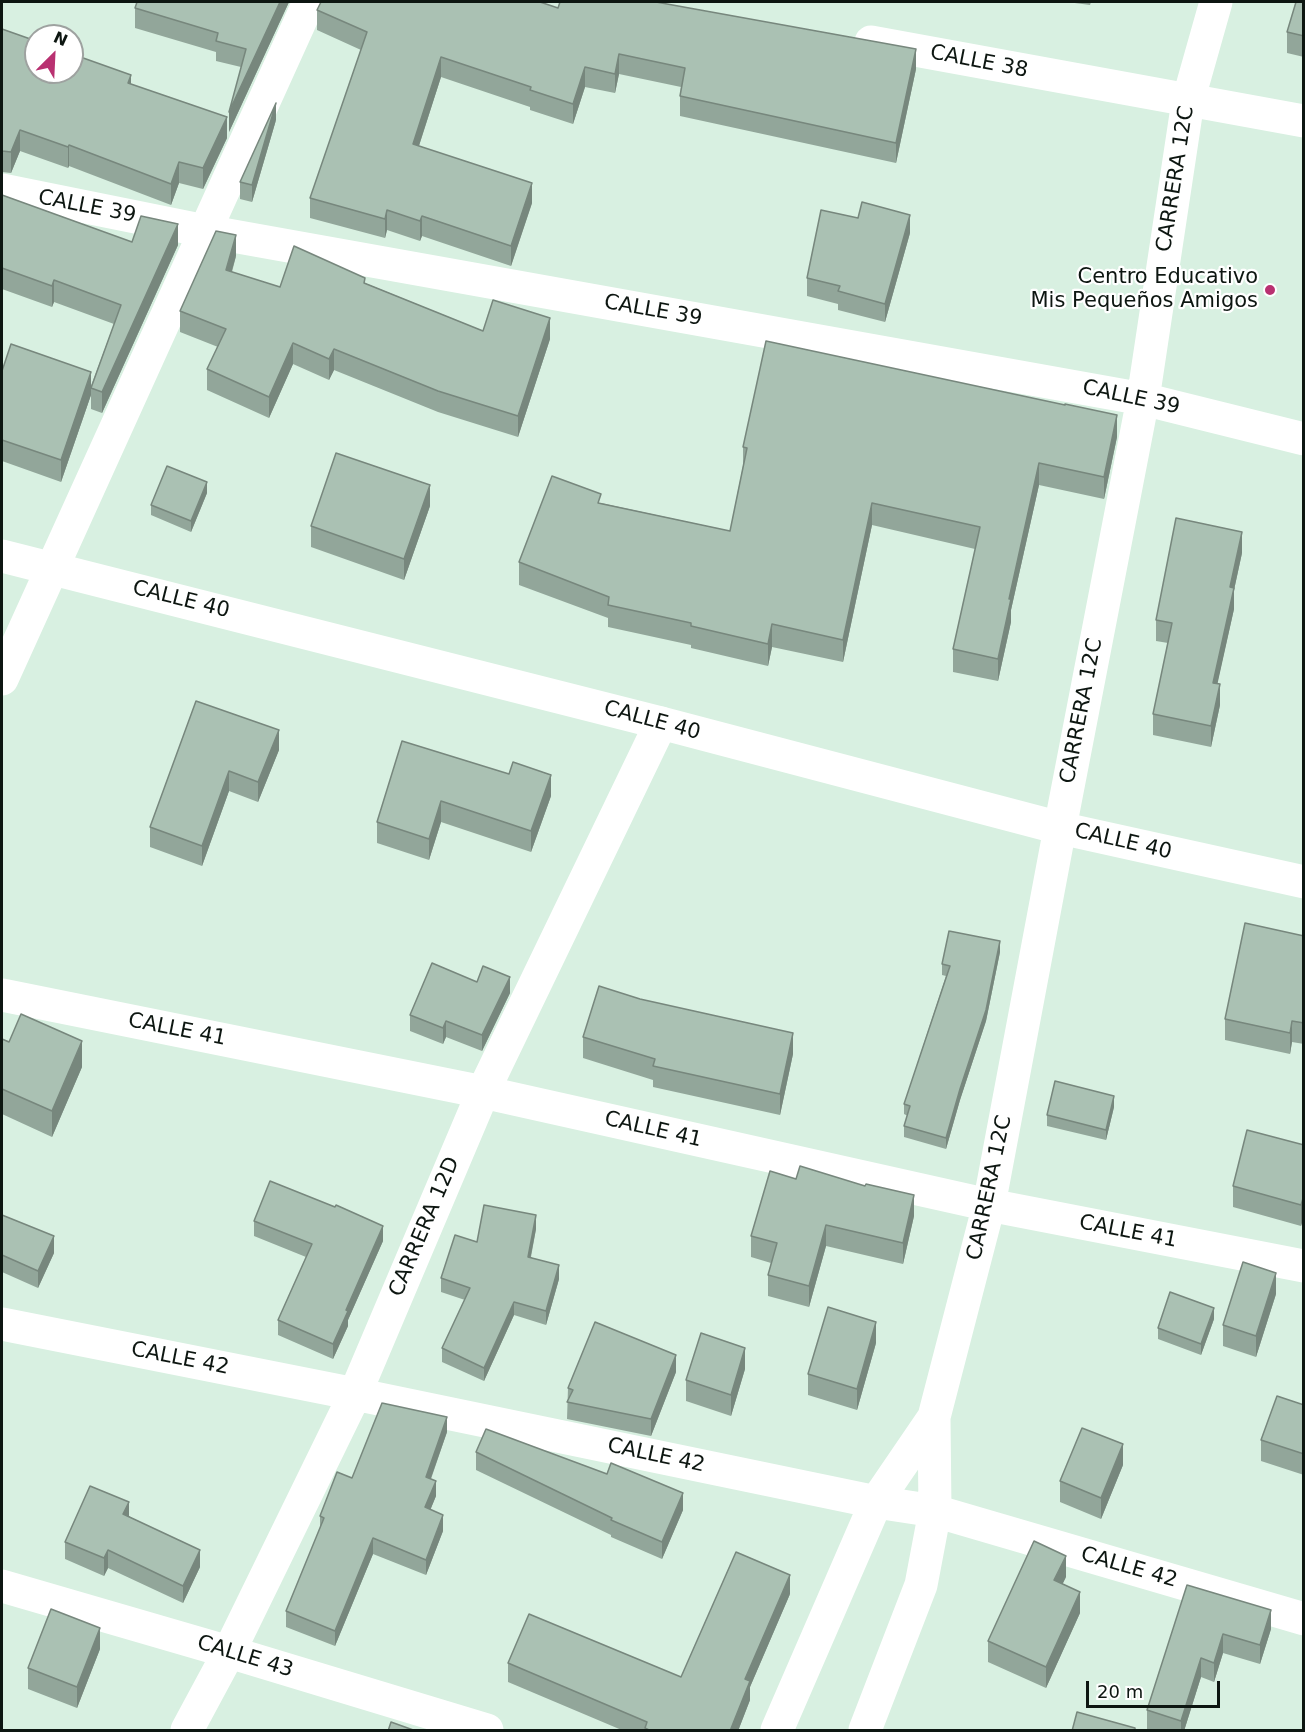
<!DOCTYPE html>
<meta charset="utf-8">
<style>
body{margin:0}
#map{position:relative;width:1305px;height:1732px;overflow:hidden;background:#d8f0e1;font-family:"DejaVu Sans",sans-serif}
canvas{display:block}
.frame{position:absolute;inset:0;border:3px solid #0d1611;pointer-events:none}
.north{position:absolute;left:24px;top:24px;width:60px;height:60px;box-sizing:border-box;background:#fff;border:2px solid #9ea2a0;border-radius:50%;rotate:24deg;font-size:16px;font-weight:700;line-height:24px;text-align:center;color:#0d1611}
.north::after{content:'';display:block;margin:auto;width:21px;height:27px;background:#b93171;clip-path:polygon(50% 0,100% 100%,50% 72%,0 100%)}
.scale{position:absolute;left:1086px;top:1681px;width:134px;height:27px;box-sizing:border-box;border:3px solid #0d1611;border-top:0;padding-left:8px;font-size:18px;line-height:21px;white-space:nowrap;color:#0d1611;-webkit-text-stroke:4px #fff;paint-order:stroke}
</style>
<div id="map">
<canvas width="1305" height="1732"></canvas>
<div class="frame"></div>
<div class="north">N</div>
<div class="scale">20 m</div>
</div>
<script>
const ctx = document.querySelector('canvas').getContext('2d');
ctx.lineJoin = 'round';
function poly(rows) {
  const path = new Path2D();
  for (const r of rows) {
    path.moveTo(r[0], r[1]);
    for (let i = 2; i < r.length; i += 2) path.lineTo(r[i], r[i + 1]);
  }
  return path;
}
function stroke(path, color, width, dash) {
  ctx.strokeStyle = color;
  ctx.lineWidth = width;
  ctx.lineCap = dash ? 'butt' : 'round';
  ctx.setLineDash(dash || []);
  ctx.stroke(path);
}
function paint(path, color) {
  ctx.fillStyle = color;
  ctx.fill(path, 'evenodd');
}
function label(font, color, halo, rows, align = 'center') {
  ctx.font = font + ' "DejaVu Sans",sans-serif';
  ctx.lineWidth = 4.5;
  ctx.setLineDash([]);
  ctx.textBaseline = 'middle';
  ctx.strokeStyle = halo;
  ctx.fillStyle = color;
  for (const [text, x, y, turn = 0] of rows) {
    ctx.save();
    ctx.translate(x, y);
    ctx.rotate((+turn || 0) * Math.PI / 180);
    ctx.textAlign = isNaN(turn) ? turn : align;
    if (halo) ctx.strokeText(text, 0, 0);
    ctx.fillText(text, 0, 0);
    ctx.restore();
  }
}
const minor = poly([
 [871,42,1304,121],
 [2,190,205,231,1143,399,1304,439],
 [2,679,309,2],
 [2,995,483,1092,989,1205,1304,1266],
 [2,1324,355,1394,876,1502,935,1511,1304,1619],
 [2,1586,229,1652,487,1730],
 [187,1730,229,1652,355,1394,483,1092,661,723],
 [777,1730,876,1502,934,1417],
 [865,1730,921,1585,935,1511,934,1417,989,1205,1060,828,1143,399,1188,101,1216,2]
]);
const tertiary = poly([
 [2,556,661,723,1060,828,1304,882]
]);
const wall = poly([
 [137,2,289,2,229,132,241,67,216,61,216,52,135,28,135,8],
 [1067,2,1091,2,1090,5],
 [1304,2,1304,57,1287,53,1287,32],
 [558,8,916,69,896,163,680,116,680,96,681,87,619,74,615,93,585,87,573,124,530,110,530,107,441,77,419,146,532,203,511,266,422,236,420,241,387,230,385,238,310,218,310,198,361,50,317,30,317,10],
 [2,20,3,30,131,85,227,138,203,189,179,183,171,205,69,166,68,168,20,151,11,173,2,172],
 [276,120,252,202,240,199,240,182],
 [2,195,132,242,178,245,102,413,91,409,91,395,61,482,2,461,2,371,91,386,114,324,54,302,52,307,2,289],
 [910,233,885,322,838,310,838,304,807,296,807,278],
 [236,256,232,272,280,287,365,283,483,331,550,339,518,437,438,412,334,370,329,380,293,364,269,418,207,390,207,369,218,347,180,332,180,311],
 [1117,437,1104,499,1039,485,1011,610,1011,622,998,681,953,672,953,649,975,549,872,525,843,662,772,647,768,666,691,648,691,645,608,627,608,618,519,585,519,562,601,503,730,531,743,466,743,447],
 [207,493,191,532,151,515,151,505],
 [430,506,404,580,311,547,311,526],
 [1242,553,1234,590,1234,609,1217,684,1220,705,1211,747,1153,735,1153,714,1168,643,1156,641,1156,620],
 [196,701,279,750,258,802,229,791,202,866,150,847,150,827],
 [402,741,551,796,531,852,441,822,429,860,377,843,377,822],
 [1304,936,1304,1044,1292,1042,1290,1054,1225,1040,1225,1019],
 [1000,952,986,1021,960,1100,946,1149,904,1137,904,1126,908,1116,904,1114,904,1104,946,976,942,975,942,964],
 [477,982,510,993,482,1051,446,1037,443,1044,410,1031,410,1015],
 [583,1037,793,1054,780,1115,653,1087,653,1080,583,1058],
 [2,1039,82,1067,52,1137,2,1114],
 [1114,1107,1106,1140,1047,1126,1047,1115],
 [1304,1145,1304,1216,1301,1226,1233,1207,1233,1186],
 [770,1171,914,1216,903,1264,826,1246,809,1307,768,1296,768,1275,771,1263,751,1257,751,1236],
 [2,1215,54,1253,38,1288,2,1272],
 [254,1221,383,1241,348,1320,348,1326,333,1359,278,1335,278,1320,306,1257,254,1236],
 [536,1229,531,1257,559,1279,546,1325,514,1315,484,1381,442,1362,442,1348,465,1300,441,1292,441,1278,477,1242],
 [1276,1294,1256,1357,1223,1346,1223,1325],
 [1214,1319,1201,1355,1158,1339,1158,1328],
 [876,1343,857,1410,808,1395,808,1374],
 [745,1369,731,1416,686,1401,686,1380],
 [676,1372,651,1436,567,1419,568,1388],
 [1304,1405,1304,1475,1261,1461,1261,1440],
 [447,1432,431,1479,436,1496,430,1510,443,1531,426,1575,373,1554,335,1646,286,1627,286,1611,320,1528,320,1516,352,1478],
 [476,1452,607,1474,683,1510,662,1559,611,1537,611,1535,476,1470],
 [1123,1465,1101,1519,1060,1502,1060,1481],
 [129,1516,200,1567,183,1603,108,1568,104,1576,65,1559,65,1542],
 [1066,1577,1062,1584,1080,1613,1046,1688,988,1662,988,1641],
 [1187,1585,1271,1629,1260,1664,1223,1653,1214,1682,1201,1677,1184,1731,1151,1731,1147,1729,1147,1710],
 [790,1594,750,1687,750,1700,738,1731,624,1731,508,1682,508,1663,681,1677],
 [100,1649,77,1708,28,1689,28,1668]
]);
const shadedWall = poly([
 [280,2,289,2,229,132,229,112],
 [916,49,916,69,896,163,896,143],
 [619,54,619,74,615,93,615,74],
 [441,57,441,77,413,164,413,144],
 [585,67,585,87,573,124,573,104],
 [131,75,131,96,128,83],
 [276,103,276,120,252,202,252,185],
 [227,117,227,138,203,189,203,168],
 [20,130,20,151,11,173,11,152],
 [69,145,69,166,68,168,68,147],
 [179,162,179,183,171,205,171,184],
 [532,183,532,203,511,266,511,246],
 [387,210,387,230,385,238,385,219],
 [910,215,910,233,885,322,885,304],
 [422,216,422,236,420,241,420,221],
 [178,224,178,245,102,413,102,392],
 [236,235,236,256,226,291,226,270],
 [54,280,54,302,52,307,52,286],
 [550,318,550,339,518,437,518,416],
 [293,343,293,364,269,418,269,397],
 [334,349,334,370,329,380,329,359],
 [91,372,91,395,61,482,61,460],
 [1117,415,1117,437,1104,499,1104,477],
 [1039,463,1039,485,1011,610,1011,622,998,681,998,659,1009,599],
 [207,482,207,493,191,532,191,521],
 [430,485,430,506,404,580,404,559],
 [872,503,872,525,843,662,843,640],
 [1242,532,1242,553,1234,590,1234,609,1213,704,1213,683,1230,587],
 [772,624,772,647,768,666,768,644],
 [1220,684,1220,705,1211,747,1211,726],
 [279,730,279,750,258,802,258,782],
 [229,771,229,791,202,866,202,846],
 [551,775,551,796,531,852,531,831],
 [441,801,441,822,429,860,429,839],
 [1000,941,1000,952,986,1021,960,1100,946,1149,946,1138],
 [510,977,510,993,482,1051,482,1035],
 [446,1021,446,1037,443,1044,443,1028],
 [1292,1021,1292,1042,1290,1054,1290,1033],
 [793,1033,793,1054,780,1115,780,1094],
 [82,1041,82,1067,52,1137,52,1111],
 [1114,1096,1114,1107,1106,1140,1106,1130],
 [914,1195,914,1216,903,1264,903,1243],
 [1304,1195,1304,1216,1301,1226,1301,1205],
 [536,1215,536,1229,528,1270,528,1257],
 [826,1225,826,1246,809,1307,809,1286],
 [383,1226,383,1241,348,1320,348,1326,333,1359,333,1344,346,1310],
 [54,1236,54,1253,38,1288,38,1271],
 [559,1265,559,1279,546,1325,546,1311],
 [1276,1273,1276,1294,1256,1357,1256,1336],
 [514,1302,514,1315,484,1381,484,1368],
 [1214,1308,1214,1319,1201,1355,1201,1344],
 [876,1322,876,1343,857,1410,857,1389],
 [745,1348,745,1369,731,1416,731,1395],
 [676,1355,676,1372,651,1436,651,1419],
 [447,1417,447,1432,426,1492,426,1477],
 [1123,1444,1123,1465,1101,1519,1101,1498],
 [436,1481,436,1496,425,1523,425,1507],
 [683,1493,683,1510,662,1559,662,1542],
 [129,1502,129,1519,123,1514],
 [443,1515,443,1531,426,1575,426,1560],
 [373,1538,373,1554,335,1646,335,1631],
 [108,1550,108,1568,104,1576,104,1558],
 [200,1550,200,1567,183,1603,183,1586],
 [1066,1556,1066,1577,1054,1602,1054,1580],
 [790,1575,790,1594,750,1687,750,1700,738,1731,730,1731,745,1679],
 [1080,1592,1080,1613,1046,1688,1046,1667],
 [1271,1610,1271,1629,1260,1664,1260,1645],
 [100,1628,100,1649,77,1708,77,1687],
 [1223,1634,1223,1653,1214,1682,1214,1663],
 [1201,1658,1201,1677,1184,1731,1181,1731,1181,1721]
]);
const building = poly([
 [137,2,280,2,229,112,246,49,216,41,218,33,135,8,137,2],
 [321,2,540,2,558,8,560,2,656,2,916,49,896,143,680,96,685,68,619,54,615,74,585,67,573,104,530,90,531,87,441,57,413,144,532,183,511,246,422,216,420,221,387,210,385,219,310,198,367,32,317,10,321,2],
 [1296,2,1304,2,1304,36,1287,32,1296,2],
 [2,29,36,41,36,72,72,72,72,54,131,75,128,83,227,117,203,168,179,162,171,184,69,145,68,147,20,130,11,152,2,151,2,29],
 [276,103,252,185,240,182,276,103],
 [2,195,132,242,141,216,178,224,102,392,91,388,121,305,54,280,52,286,2,268,2,195],
 [862,202,910,215,885,304,838,291,840,286,807,278,821,210,858,218,862,202],
 [216,231,236,235,226,270,280,287,294,246,365,278,364,283,483,331,493,300,550,318,518,416,438,391,334,349,329,359,293,343,269,397,207,369,226,329,180,311,216,231],
 [766,341,1065,405,1065,404,1117,415,1104,477,1039,463,1009,599,1011,599,998,659,953,649,980,527,872,503,843,640,772,624,768,644,691,626,691,623,608,605,609,597,519,562,552,476,601,494,598,503,730,531,747,448,743,447,766,341],
 [11,344,91,372,61,460,2,440,2,371,11,344],
 [336,453,430,485,404,559,311,526,336,453],
 [167,466,207,482,191,521,151,505,167,466],
 [1176,518,1242,532,1230,587,1234,588,1213,683,1220,684,1211,726,1153,714,1172,623,1156,620,1176,518],
 [196,701,279,730,258,782,229,771,202,846,150,827,196,701],
 [402,741,509,774,513,762,551,775,531,831,441,801,429,839,377,822,402,741],
 [1245,923,1304,936,1304,1023,1292,1021,1290,1033,1225,1019,1245,923],
 [949,931,1000,941,986,1010,960,1089,946,1138,904,1126,910,1106,904,1104,950,966,942,964,949,931],
 [432,963,477,982,483,966,510,977,482,1035,446,1021,443,1028,410,1015,432,963],
 [599,986,640,999,793,1033,780,1094,653,1066,655,1059,583,1037,599,986],
 [21,1014,82,1041,52,1111,2,1089,2,1039,9,1042,21,1014],
 [1055,1081,1114,1096,1106,1130,1047,1115,1055,1081],
 [1247,1130,1304,1145,1304,1195,1301,1205,1233,1186,1247,1130],
 [800,1166,865,1186,866,1184,914,1195,903,1243,826,1225,809,1286,768,1275,777,1243,751,1236,770,1171,796,1179,800,1166],
 [270,1181,335,1207,336,1205,383,1226,346,1310,348,1311,333,1344,278,1320,312,1244,254,1221,270,1181],
 [484,1205,536,1215,528,1257,559,1265,546,1311,514,1302,484,1368,442,1348,470,1288,441,1278,455,1235,477,1242,484,1205],
 [2,1215,54,1236,38,1271,2,1255,2,1215],
 [1243,1262,1276,1273,1256,1336,1223,1325,1243,1262],
 [1170,1292,1214,1308,1201,1344,1158,1328,1170,1292],
 [828,1307,876,1322,857,1389,808,1374,828,1307],
 [595,1322,676,1355,651,1419,567,1402,573,1390,568,1388,595,1322],
 [701,1333,745,1348,731,1395,686,1380,701,1333],
 [1277,1396,1304,1405,1304,1454,1261,1440,1277,1396],
 [382,1403,447,1417,426,1477,436,1481,425,1507,443,1515,426,1560,373,1538,335,1631,286,1611,324,1518,320,1516,337,1472,352,1478,382,1403],
 [1082,1428,1123,1444,1101,1498,1060,1481,1082,1428],
 [486,1429,607,1474,611,1463,683,1493,662,1542,611,1520,612,1518,476,1452,486,1429],
 [90,1486,129,1502,123,1514,200,1550,183,1586,108,1550,104,1558,65,1542,90,1486],
 [1034,1541,1066,1556,1054,1580,1080,1592,1046,1667,988,1641,1034,1541],
 [736,1552,790,1575,745,1679,750,1681,730,1731,651,1731,645,1728,647,1722,508,1663,529,1614,681,1677,736,1552],
 [1187,1585,1271,1610,1260,1645,1223,1634,1214,1663,1201,1658,1181,1721,1147,1710,1187,1585],
 [51,1609,100,1628,77,1687,28,1668,51,1609],
 [1077,1712,1135,1728,1135,1731,1072,1731,1077,1712],
 [391,1722,416,1731,388,1731,391,1722]
]);
const markers = [
 [1270,290,6,"#b93171"]
];
const streetNames = [
 ["CALLE 38",979,62,11],
 ["CARRERA 12C",1176,179,-81],
 ["CALLE 39",87,207,11],
 ["CALLE 39",653,311,10],
 ["CALLE 39",1131,398,12],
 ["CALLE 40",181,600,14],
 ["CARRERA 12C",1082,711,-79],
 ["CALLE 40",652,721,15],
 ["CALLE 40",1123,842,13],
 ["CALLE 41",177,1030,11],
 ["CALLE 41",653,1130,13],
 ["CARRERA 12C",990,1188,-78],
 ["CARRERA 12D",425,1227,-67],
 ["CALLE 41",1128,1232,11],
 ["CALLE 42",180,1359,11],
 ["CALLE 42",656,1456,12],
 ["CALLE 42",1129,1568,16],
 ["CALLE 43",245,1657,17]
];
const poiNames = [
 ["Centro Educativo",1258,278],
 ["Mis Pequeños Amigos",1258,302]
];
stroke(minor, '#fff', 33);
stroke(tertiary, '#fff', 33);
paint(wall, '#92a69a');
paint(shadedWall, '#77877d');
paint(building, '#aac1b3');
stroke(building, '#77877d', 1.5);
for (const [x, y, r, color] of markers) {
  const dot = new Path2D();
  dot.arc(x, y, r, 0, 2 * Math.PI);
  ctx.fillStyle = color;
  ctx.fill(dot);
  stroke(dot, '#fff', 2);
}
label('21px', '#0d1611', '#fff', streetNames);
label('21px', '#0d1611', '#fff', poiNames, 'right');
</script>
